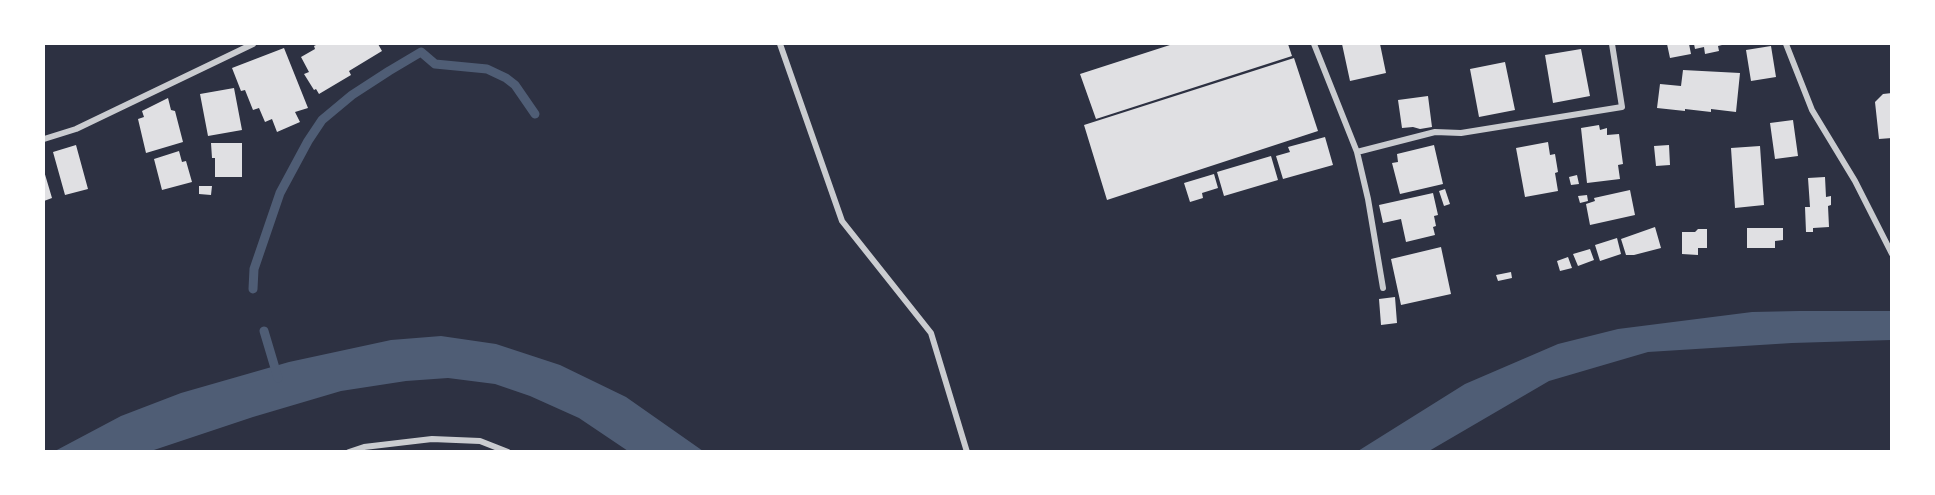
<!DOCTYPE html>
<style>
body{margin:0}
#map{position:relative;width:1935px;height:495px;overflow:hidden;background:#2d3142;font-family:Jost,sans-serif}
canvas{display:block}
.frame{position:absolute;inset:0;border:45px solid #fff;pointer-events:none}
</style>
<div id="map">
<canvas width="1935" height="495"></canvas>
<div class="frame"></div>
</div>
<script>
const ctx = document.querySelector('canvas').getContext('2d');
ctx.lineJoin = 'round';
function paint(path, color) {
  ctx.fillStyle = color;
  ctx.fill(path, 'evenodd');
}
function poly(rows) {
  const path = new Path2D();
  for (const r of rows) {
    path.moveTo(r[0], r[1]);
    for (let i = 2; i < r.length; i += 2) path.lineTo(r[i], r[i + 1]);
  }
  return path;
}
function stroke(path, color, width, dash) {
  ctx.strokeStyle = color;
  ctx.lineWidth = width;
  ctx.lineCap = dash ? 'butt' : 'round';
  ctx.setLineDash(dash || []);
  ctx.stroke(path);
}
const water = poly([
 [1799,311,1891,311,1891,340,1792,343,1648,352,1549,381,1429,451,1358,451,1465,384,1558,344,1618,329,1752,312],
 [441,336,496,344,560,365,626,397,703,451,628,451,579,418,530,396,495,384,448,378,406,381,341,391,253,417,151,451,55,451,121,416,181,393,289,362,391,340]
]);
const stream = poly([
 [253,289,254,269,280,193,308,141,322,120,352,95,389,71,421,52,435,64,487,69,506,78,515,85,535,114],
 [264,331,278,378]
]);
const building = poly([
 [318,44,378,44,382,51,349,71,351,75,319,94,316,89,314,90,304,74,309,72,301,57,315,49,314,46],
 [1173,44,1288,44,1292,56,1096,119,1080,74],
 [1342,44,1380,44,1386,73,1350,81],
 [1667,44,1689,44,1691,54,1670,58],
 [1694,44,1726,44,1718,46,1719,51,1705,54,1704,47,1695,49],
 [1771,46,1776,77,1751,81,1746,50],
 [284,48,308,108,295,112,300,122,277,132,272,119,265,122,259,108,253,110,245,90,241,91,232,68],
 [1581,49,1590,96,1553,103,1545,55],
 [1294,58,1318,131,1107,200,1084,125],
 [1505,62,1515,110,1479,117,1470,69],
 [1683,70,1740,73,1736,112,1711,109,1711,112,1685,109,1685,111,1657,108,1660,84,1681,86],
 [234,88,242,130,208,136,200,94],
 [1892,93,1892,138,1879,139,1875,102,1883,94],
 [1428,96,1432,127,1420,129,1413,127,1402,128,1398,100],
 [168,98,171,110,175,111,183,142,146,153,138,119,144,117,142,111],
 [1793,120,1798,156,1775,159,1770,123],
 [1599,125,1600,130,1607,128,1607,135,1619,134,1623,164,1618,165,1620,179,1587,183,1581,128],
 [1325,137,1333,165,1283,179,1276,156,1290,152,1288,147],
 [1548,142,1550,155,1555,154,1558,172,1555,173,1558,191,1525,197,1516,148],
 [211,143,242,143,242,177,215,177,215,158,212,158],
 [76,145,88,189,65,195,53,152],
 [1434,145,1443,184,1400,194,1392,163,1398,162,1397,154],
 [1669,145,1670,165,1656,166,1654,146],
 [1760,146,1764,205,1735,208,1731,148],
 [179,151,182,162,186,161,192,182,162,190,154,159],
 [1271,156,1278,180,1224,196,1217,172],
 [44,171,52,198,44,201],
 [1214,174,1218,188,1202,193,1203,198,1190,202,1184,183],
 [1577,175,1579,184,1571,185,1569,177],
 [1825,177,1826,197,1831,196,1831,205,1828,206,1829,227,1813,228,1813,232,1806,232,1805,207,1810,207,1808,178],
 [199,186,212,186,211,195,199,194],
 [1445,189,1450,204,1444,206,1439,191],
 [1630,190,1635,215,1590,225,1586,204,1595,201,1594,198],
 [1433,193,1438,215,1434,216,1436,226,1433,227,1435,235,1406,242,1401,219,1383,223,1379,205],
 [1587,195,1588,201,1580,203,1578,196],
 [1655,227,1661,248,1634,255,1626,255,1621,239],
 [1747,228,1783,228,1783,240,1775,241,1775,248,1747,248],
 [1698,229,1707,229,1707,248,1698,248,1698,255,1682,254,1682,232,1695,232],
 [1617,238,1621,254,1600,261,1595,245],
 [1441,247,1451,294,1401,305,1391,259],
 [1590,249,1594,260,1578,266,1573,254],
 [1568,257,1572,268,1560,271,1557,261],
 [1511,272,1512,278,1498,281,1496,275],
 [1395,297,1397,323,1381,325,1379,299]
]);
const minor = poly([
 [780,44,842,221,931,333,967,452],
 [1314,44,1357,152,1368,199,1383,288],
 [1786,44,1812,110,1855,181,1892,254],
 [44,139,76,129,253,44],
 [1357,152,1435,132,1461,133,1622,107,1612,44],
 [349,452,364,447,432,439,480,441,508,452]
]);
paint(water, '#4f5d75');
stroke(stream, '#4f5d75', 9);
paint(building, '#e0e0e3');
stroke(minor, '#caccd0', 6);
</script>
